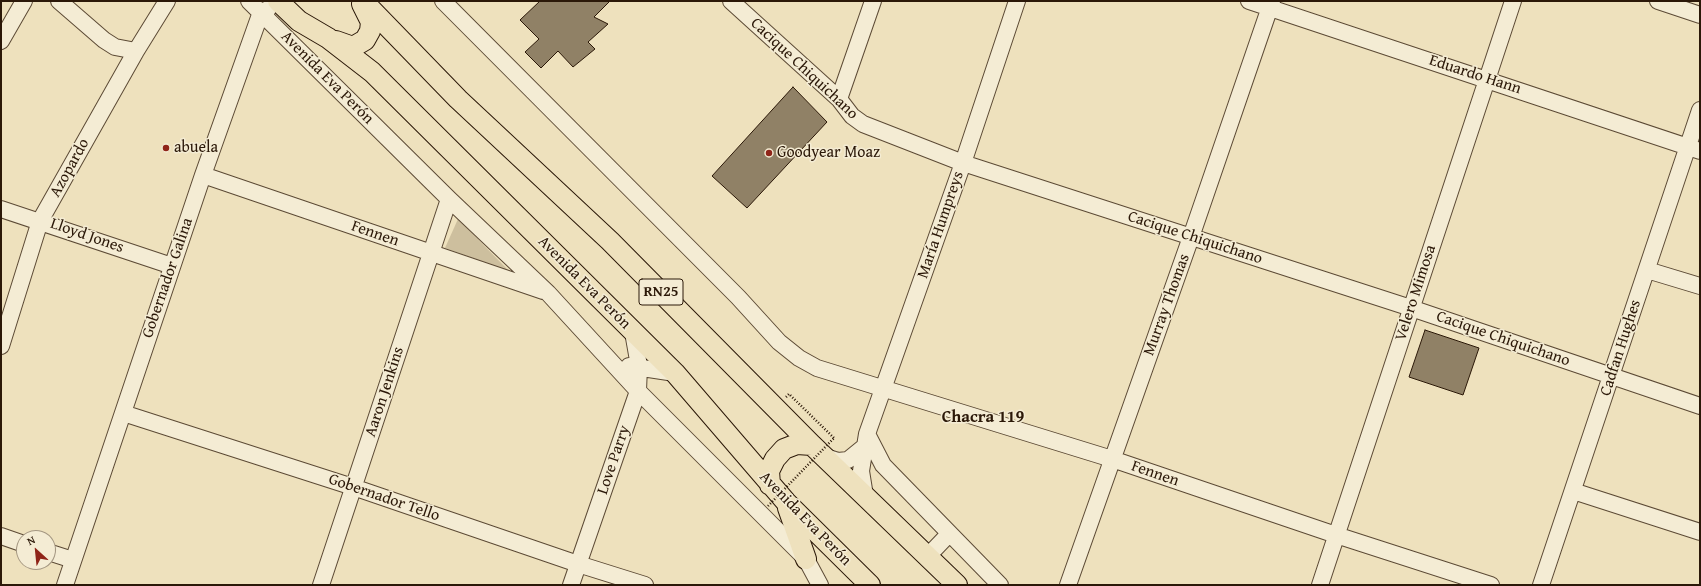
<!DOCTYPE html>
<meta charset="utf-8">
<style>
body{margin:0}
#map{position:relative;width:1701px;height:586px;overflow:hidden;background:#eee1bd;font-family:"Gentium Book Plus",serif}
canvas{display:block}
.frame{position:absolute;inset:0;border:2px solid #2b1808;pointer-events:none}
.north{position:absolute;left:16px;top:530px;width:40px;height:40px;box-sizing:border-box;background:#f4ecd4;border:1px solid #a49782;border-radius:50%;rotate:333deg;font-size:11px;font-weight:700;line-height:16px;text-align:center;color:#2b1808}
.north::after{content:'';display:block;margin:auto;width:14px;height:18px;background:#8f2418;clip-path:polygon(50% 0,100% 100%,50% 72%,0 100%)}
</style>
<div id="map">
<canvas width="1701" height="586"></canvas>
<div class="frame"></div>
<div class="north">N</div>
</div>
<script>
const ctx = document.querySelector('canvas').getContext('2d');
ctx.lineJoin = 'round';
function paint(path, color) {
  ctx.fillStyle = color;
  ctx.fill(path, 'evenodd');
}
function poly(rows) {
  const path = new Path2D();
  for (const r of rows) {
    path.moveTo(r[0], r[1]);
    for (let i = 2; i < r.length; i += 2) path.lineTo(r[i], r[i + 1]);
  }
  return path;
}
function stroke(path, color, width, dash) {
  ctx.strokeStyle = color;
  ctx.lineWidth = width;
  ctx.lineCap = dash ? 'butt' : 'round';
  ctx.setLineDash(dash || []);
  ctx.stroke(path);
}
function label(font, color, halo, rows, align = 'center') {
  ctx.font = font + ' "Gentium Book Plus",serif';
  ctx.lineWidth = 3;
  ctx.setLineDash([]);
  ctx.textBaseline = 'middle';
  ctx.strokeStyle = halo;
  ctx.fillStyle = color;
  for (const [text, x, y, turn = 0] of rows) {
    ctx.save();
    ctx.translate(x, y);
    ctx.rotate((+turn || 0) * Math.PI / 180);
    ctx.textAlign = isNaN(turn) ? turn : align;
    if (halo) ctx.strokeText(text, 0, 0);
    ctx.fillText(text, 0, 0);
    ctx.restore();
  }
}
const green = poly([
 [458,219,509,271,445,248]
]);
const building = poly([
 [540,1,610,1,594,17,608,24,588,42,595,49,573,67,558,51,541,68,525,52,539,39,520,20,540,1],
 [793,87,827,122,747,208,712,176,793,87],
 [1425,330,1479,348,1463,395,1409,377,1425,330]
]);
const path = poly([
 [786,397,789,394,834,438]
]);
const minor = poly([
 [59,1,104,40,115,47,136,51],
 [249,1,449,199,548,293,638,391,806,559,820,585],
 [443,1,738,297,779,342,799,358,817,368,1112,459,1336,535,1491,585],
 [731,1,839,99,852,116,863,124,963,163,1411,308,1700,406],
 [1249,1,1700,151],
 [1658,1,1700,15],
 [1,41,24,1],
 [839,99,873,1],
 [203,175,543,291],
 [1,209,172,266],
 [1647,270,1700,286],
 [1,346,40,221,136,51,167,1],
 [629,366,675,373],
 [123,413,353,487,578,564,645,585],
 [867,434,883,465,1000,585],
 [826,457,838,461,848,460,864,447],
 [1573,491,1700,532],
 [865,496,861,471,867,434,963,163,1017,1],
 [1,536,24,544],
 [48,552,73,560],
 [927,557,949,534],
 [65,585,203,175,261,12,268,9],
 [321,585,449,199],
 [571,585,638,391,639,366,633,332],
 [1068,585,1191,237,1272,1],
 [1320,585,1513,1],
 [1541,585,1700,110]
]);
const major = poly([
 [278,1,299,21,328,38,372,72,675,373,786,502,870,585],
 [363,1,458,99,610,241,812,445,957,585],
 [336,41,353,47,365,40,370,31,371,22,362,4],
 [770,485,769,471,775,459,784,449,797,444,812,445],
 [788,508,806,559]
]);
const pathBridge = poly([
 [768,506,834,438]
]);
const markers = [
 [166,148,4,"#8f2418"],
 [769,153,4,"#8f2418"]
];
const shields = [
 [661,292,44]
];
const shieldNames = [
 ["RN25",661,292]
];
const streetNames = [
 ["Cacique Chiquichano",804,69,43],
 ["Eduardo Hann",1475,75,18],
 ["Avenida Eva Perón",327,78,45],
 ["Azopardo",70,168,-61],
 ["María Humpreys",941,225,-71],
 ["Fennen",375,234,19],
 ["Lloyd Jones",87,236,19],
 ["Cacique Chiquichano",1195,238,18],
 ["Gobernador Galina",168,278,-71],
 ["Avenida Eva Perón",584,283,45],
 ["Velero Mimosa",1416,293,-72],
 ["Murray Thomas",1167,305,-70],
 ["Cacique Chiquichano",1503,339,19],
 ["Cadfan Hughes",1621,348,-72],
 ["Aaron Jenkins",385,392,-72],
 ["Love Parry",614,460,-71],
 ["Fennen",1155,474,19],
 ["Gobernador Tello",384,498,19],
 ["Avenida Eva Perón",805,519,46]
];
const poiNames = [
 ["abuela",174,148],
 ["Goodyear Moaz",777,153]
];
const neighbourhoodNames = [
 ["Chacra 119",983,418]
];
paint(green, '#cdbf9e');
paint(building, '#908166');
stroke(building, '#2b1808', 1);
stroke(minor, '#5c4a35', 18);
stroke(major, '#2b1808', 22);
stroke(path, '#2b1808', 2.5, [1, 2]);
stroke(minor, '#f4ecd4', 16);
stroke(major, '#eee1bd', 20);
stroke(pathBridge, '#2b1808', 2.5, [1, 2]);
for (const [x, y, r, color] of markers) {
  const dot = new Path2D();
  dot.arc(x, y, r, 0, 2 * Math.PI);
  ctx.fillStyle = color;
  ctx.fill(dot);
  stroke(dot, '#f4ecd4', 1.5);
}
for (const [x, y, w] of shields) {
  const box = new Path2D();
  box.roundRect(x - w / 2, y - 13, w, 26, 3);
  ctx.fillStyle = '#f4ecd4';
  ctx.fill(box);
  stroke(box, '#2b1808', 1);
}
label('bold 15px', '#2b1808', null, shieldNames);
label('16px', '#2b1808', '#f4ecd4', streetNames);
label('16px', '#2b1808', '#f4ecd4', poiNames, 'left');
label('bold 17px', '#2b1808', '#f4ecd4', neighbourhoodNames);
</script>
